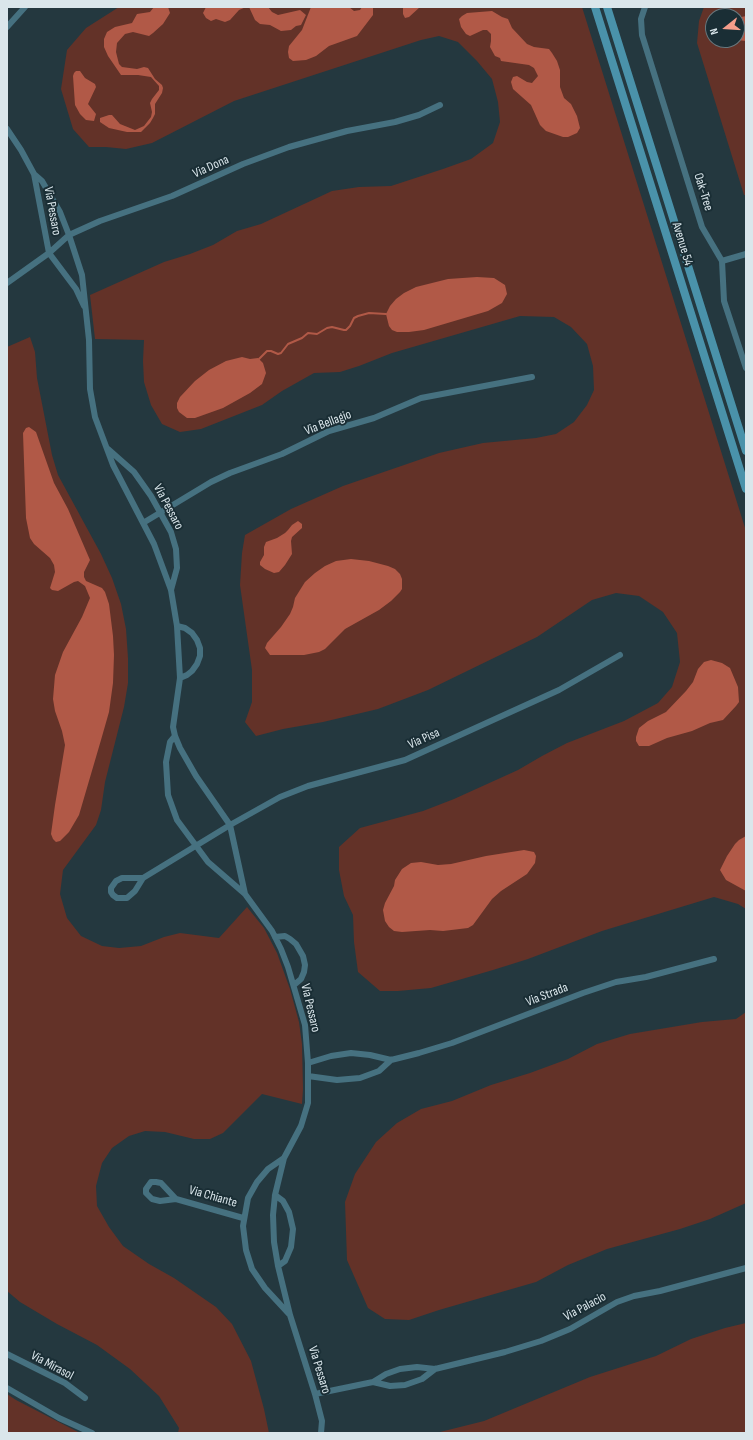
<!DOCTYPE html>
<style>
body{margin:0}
#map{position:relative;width:753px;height:1440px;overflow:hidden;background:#24383f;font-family:"Sofia Sans Condensed",sans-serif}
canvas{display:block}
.frame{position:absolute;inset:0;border:8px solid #dae6eb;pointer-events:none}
.north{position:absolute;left:705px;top:8px;width:40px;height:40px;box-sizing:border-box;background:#1a2e35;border:1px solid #67787e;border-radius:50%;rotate:253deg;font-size:11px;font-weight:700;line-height:16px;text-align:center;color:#dae6eb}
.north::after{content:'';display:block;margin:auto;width:14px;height:18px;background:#f49d8b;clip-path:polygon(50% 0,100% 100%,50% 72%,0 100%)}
</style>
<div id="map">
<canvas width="753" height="1440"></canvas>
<div class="frame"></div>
<div class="north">N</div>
</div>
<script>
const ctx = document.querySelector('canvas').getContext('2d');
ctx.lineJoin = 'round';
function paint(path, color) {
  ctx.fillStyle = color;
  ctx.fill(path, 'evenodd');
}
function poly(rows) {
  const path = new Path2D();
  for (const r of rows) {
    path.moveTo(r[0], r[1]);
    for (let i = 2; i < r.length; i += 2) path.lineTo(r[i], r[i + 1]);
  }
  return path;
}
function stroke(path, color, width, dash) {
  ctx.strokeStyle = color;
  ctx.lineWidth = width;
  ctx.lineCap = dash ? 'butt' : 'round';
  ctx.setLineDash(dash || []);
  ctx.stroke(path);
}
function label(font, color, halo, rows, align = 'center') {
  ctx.font = font + ' "Sofia Sans Condensed",sans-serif';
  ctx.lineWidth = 4;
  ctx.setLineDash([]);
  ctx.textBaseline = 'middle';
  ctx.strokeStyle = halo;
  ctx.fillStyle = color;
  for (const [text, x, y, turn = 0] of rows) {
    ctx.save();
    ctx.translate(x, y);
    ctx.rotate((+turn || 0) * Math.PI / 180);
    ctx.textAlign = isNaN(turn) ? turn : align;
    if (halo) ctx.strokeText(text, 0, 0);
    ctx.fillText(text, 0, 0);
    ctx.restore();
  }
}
const green = poly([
 [119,7,582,7,746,531,746,909,738,904,714,897,602,931,528,959,493,970,431,988,398,991,380,991,358,972,354,942,353,915,344,896,339,870,339,847,360,828,423,811,454,799,518,770,542,756,567,743,624,721,658,703,672,687,680,662,677,633,663,612,639,596,616,593,592,600,537,637,428,690,378,709,323,722,283,729,256,736,245,722,252,702,252,670,240,585,242,553,245,535,291,509,343,486,439,453,483,443,536,438,556,434,574,422,587,405,594,390,593,366,587,344,571,327,554,317,520,316,392,353,359,366,340,372,314,373,282,391,262,405,201,429,180,432,162,424,151,405,144,382,143,361,144,340,95,339,90,295,164,262,190,254,213,245,237,231,261,224,332,191,359,187,391,186,443,169,471,159,493,143,500,122,498,102,492,79,477,61,458,42,439,36,421,40,234,101,152,143,126,149,106,147,89,147,73,129,61,89,67,50,86,28],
 [704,7,746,7,746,195,744,195,697,43,699,21],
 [713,16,737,16,737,40,713,40],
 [30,337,35,352,37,378,52,455,58,475,101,554,112,578,121,604,126,629,128,658,128,683,124,707,105,782,101,810,96,825,63,870,60,894,67,918,81,936,102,946,119,948,141,946,164,937,180,933,219,938,247,907,264,928,277,953,290,989,299,1022,302,1044,303,1089,302,1104,262,1094,223,1133,210,1139,194,1139,165,1132,145,1131,129,1136,112,1148,102,1163,96,1186,97,1206,109,1227,123,1246,149,1264,174,1278,216,1307,232,1324,251,1361,264,1409,269,1433,178,1433,179,1428,159,1396,130,1369,97,1345,57,1324,20,1302,7,1291,7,347],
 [746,1012,746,1203,710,1219,680,1229,607,1249,568,1265,536,1282,439,1310,409,1320,385,1319,368,1308,347,1260,345,1202,355,1174,376,1142,397,1123,421,1109,452,1101,491,1085,530,1073,568,1059,597,1044,630,1034,702,1022,736,1019],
 [746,1323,746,1433,431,1433,440,1432,484,1421,590,1377,656,1356,691,1339,725,1328],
 [7,1394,16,1400,80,1433,7,1433]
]);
const water = poly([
 [154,7,168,7,170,13,163,24,153,33,149,36,133,32,125,34,117,43,116,52,119,64,122,67,137,69,144,67,148,68,155,79,162,85,163,88,162,93,155,104,155,114,153,118,150,123,141,132,127,132,109,128,100,122,100,118,109,115,112,115,120,124,135,130,144,126,151,117,152,112,150,103,152,99,159,90,159,86,151,77,138,75,121,75,108,56,104,47,104,39,107,32,115,27,132,23,137,14,150,12],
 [206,7,246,7,239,10,230,20,225,22,216,19,211,21,206,18,203,13],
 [249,7,268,7,272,12,278,15,300,10,306,15,301,25,296,26,291,30,281,31,270,25,260,24,255,20],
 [311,7,349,7,354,11,360,10,362,7,373,7,373,15,357,36,329,46,316,56,306,60,293,61,289,58,288,52,289,46,302,30],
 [403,7,420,7,409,17,405,18,403,14],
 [492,11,502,17,508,19,512,28,527,44,534,47,549,49,552,53,557,61,560,70,560,87,564,98,571,104,577,116,580,128,577,133,568,137,563,137,546,131,540,125,531,105,513,89,511,82,513,77,517,76,527,82,532,83,538,76,534,68,529,65,501,61,500,58,495,56,490,47,491,41,491,34,487,30,483,30,470,36,466,34,461,27,459,19,462,16,467,13],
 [746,16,746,41,737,40,737,18],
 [76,71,80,71,85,78,95,84,96,87,88,104,96,114,94,121,86,120,80,114,75,105,73,76,74,73],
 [477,277,494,278,505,285,507,294,502,303,488,311,424,330,409,332,397,332,392,330,389,326,386,314,390,306,396,299,404,293,416,287,448,279],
 [242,357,250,359,258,358,263,363,266,373,262,384,250,393,223,408,195,418,187,418,179,412,177,408,177,403,180,397,195,381,209,370,226,361],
 [29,427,36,432,54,483,68,509,90,560,84,572,84,577,86,581,102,588,105,592,109,604,113,636,114,655,113,683,109,712,101,740,79,815,69,832,60,841,56,842,53,839,51,834,55,805,65,745,62,731,55,711,53,699,55,675,63,652,82,617,90,598,85,586,78,581,74,582,58,591,52,590,50,588,55,572,54,565,50,558,34,544,30,538,26,518,23,433,26,428],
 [298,521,302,524,302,528,292,537,291,541,292,554,285,565,279,572,274,573,265,569,260,565,260,562,264,555,264,547,266,542,277,538,285,533,288,530,292,525],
 [351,559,369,561,388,566,395,569,400,574,402,579,402,589,400,592,391,601,379,610,345,629,325,649,319,652,304,655,270,655,265,648,267,643,281,627,290,614,293,607,295,598,305,582,315,573,325,566,336,561],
 [711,660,722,663,730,668,738,687,739,702,736,706,723,720,710,723,692,731,667,738,649,746,639,746,636,741,636,737,639,728,648,721,666,712,686,691,693,682,698,669,704,662],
 [746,836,746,891,726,880,720,870,727,856,735,844,739,840],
 [524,850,534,852,536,856,535,863,527,874,501,891,492,899,473,925,468,928,443,931,430,930,402,932,394,931,389,927,385,921,383,910,385,903,394,886,395,880,402,869,411,863,421,862,438,865,451,864,486,856]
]);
const stream = poly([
 [259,359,267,351,271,351,278,354,281,353,288,344,302,338,308,333,317,334,327,328,332,327,344,330,346,330,350,326,354,318,358,316,369,313,386,314]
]);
const street = poly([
 [645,7,641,19,642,35,702,227,722,261,724,301,746,368],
 [7,27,25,7],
 [7,129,21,150,34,174,42,181,60,212,69,235,82,275,89,340,90,389,95,417,113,465,154,544,171,590,177,626,180,678,173,727,175,736,180,748,196,776,230,825,245,894],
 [34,174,49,253,76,289,84,306],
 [722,261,746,254],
 [7,283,49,253,69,235,100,221,172,196,243,164,289,147,347,131,395,122,419,115,440,105],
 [108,449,134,472,151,496,171,532,176,549,177,568,171,590],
 [143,523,211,482,230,473,282,454,329,431,374,418,421,398,532,377],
 [177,626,185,628,192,633,197,640,200,648,200,656,197,664,192,671,187,675,180,678],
 [175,736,170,742,166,762,168,795,177,820,208,862,245,894,272,931,281,949,288,967,305,1025,308,1063,308,1103,301,1126,284,1158,275,1195,273,1215,274,1242,278,1266,290,1315,315,1394,322,1421,321,1433],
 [143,878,122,878,116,881,111,888,111,892,113,895,117,898,127,898,135,891,143,878,230,825,280,797,308,786,405,760,559,690,620,655],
 [275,937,285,936,290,939,296,944,303,956,305,965,304,972,301,979,294,985],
 [308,1063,331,1056,351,1053,370,1055,391,1060,419,1053,452,1043,583,993,616,982,646,977,714,959],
 [308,1076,337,1080,360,1078,379,1071,391,1060],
 [284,1158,268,1169,257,1182,248,1198,243,1226,246,1250,252,1269,265,1288,289,1314],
 [275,1195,283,1201,289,1212,293,1229,291,1247,285,1261,278,1266],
 [176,1199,161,1183,156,1182,151,1182,146,1189,146,1193,152,1199,160,1201,176,1199,243,1218],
 [7,1354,65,1383,85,1398],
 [373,1382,390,1386,405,1385,422,1379,435,1369],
 [7,1388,59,1418,92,1433],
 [315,1394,373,1382,386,1374,400,1369,417,1367,435,1369,505,1352,541,1341,570,1329,617,1302,634,1296,660,1291,746,1268]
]);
const secondary = poly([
 [595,7,746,489],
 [607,7,746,451]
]);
const streetNames = [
 ["Via Dona",211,167,-24],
 ["Oak-Tree",703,192,73],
 ["Via Pessaro",52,211,80],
 ["Avenue 54",682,244,73],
 ["Via Bellagio",328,423,-21],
 ["Via Pessaro",168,507,62],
 ["Via Pisa",424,739,-24],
 ["Via Strada",547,995,-21],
 ["Via Pessaro",310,1008,77],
 ["Via Chiante",213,1197,16],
 ["Via Palacio",585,1307,-28],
 ["Via Mirasol",52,1366,28],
 ["Via Pessaro",319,1370,73]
];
paint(green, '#633228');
paint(water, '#b15947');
stroke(stream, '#b15947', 2);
stroke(street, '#467180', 6);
stroke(secondary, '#4a92aa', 8);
label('13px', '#dae6eb', '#1a2e35', streetNames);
</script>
